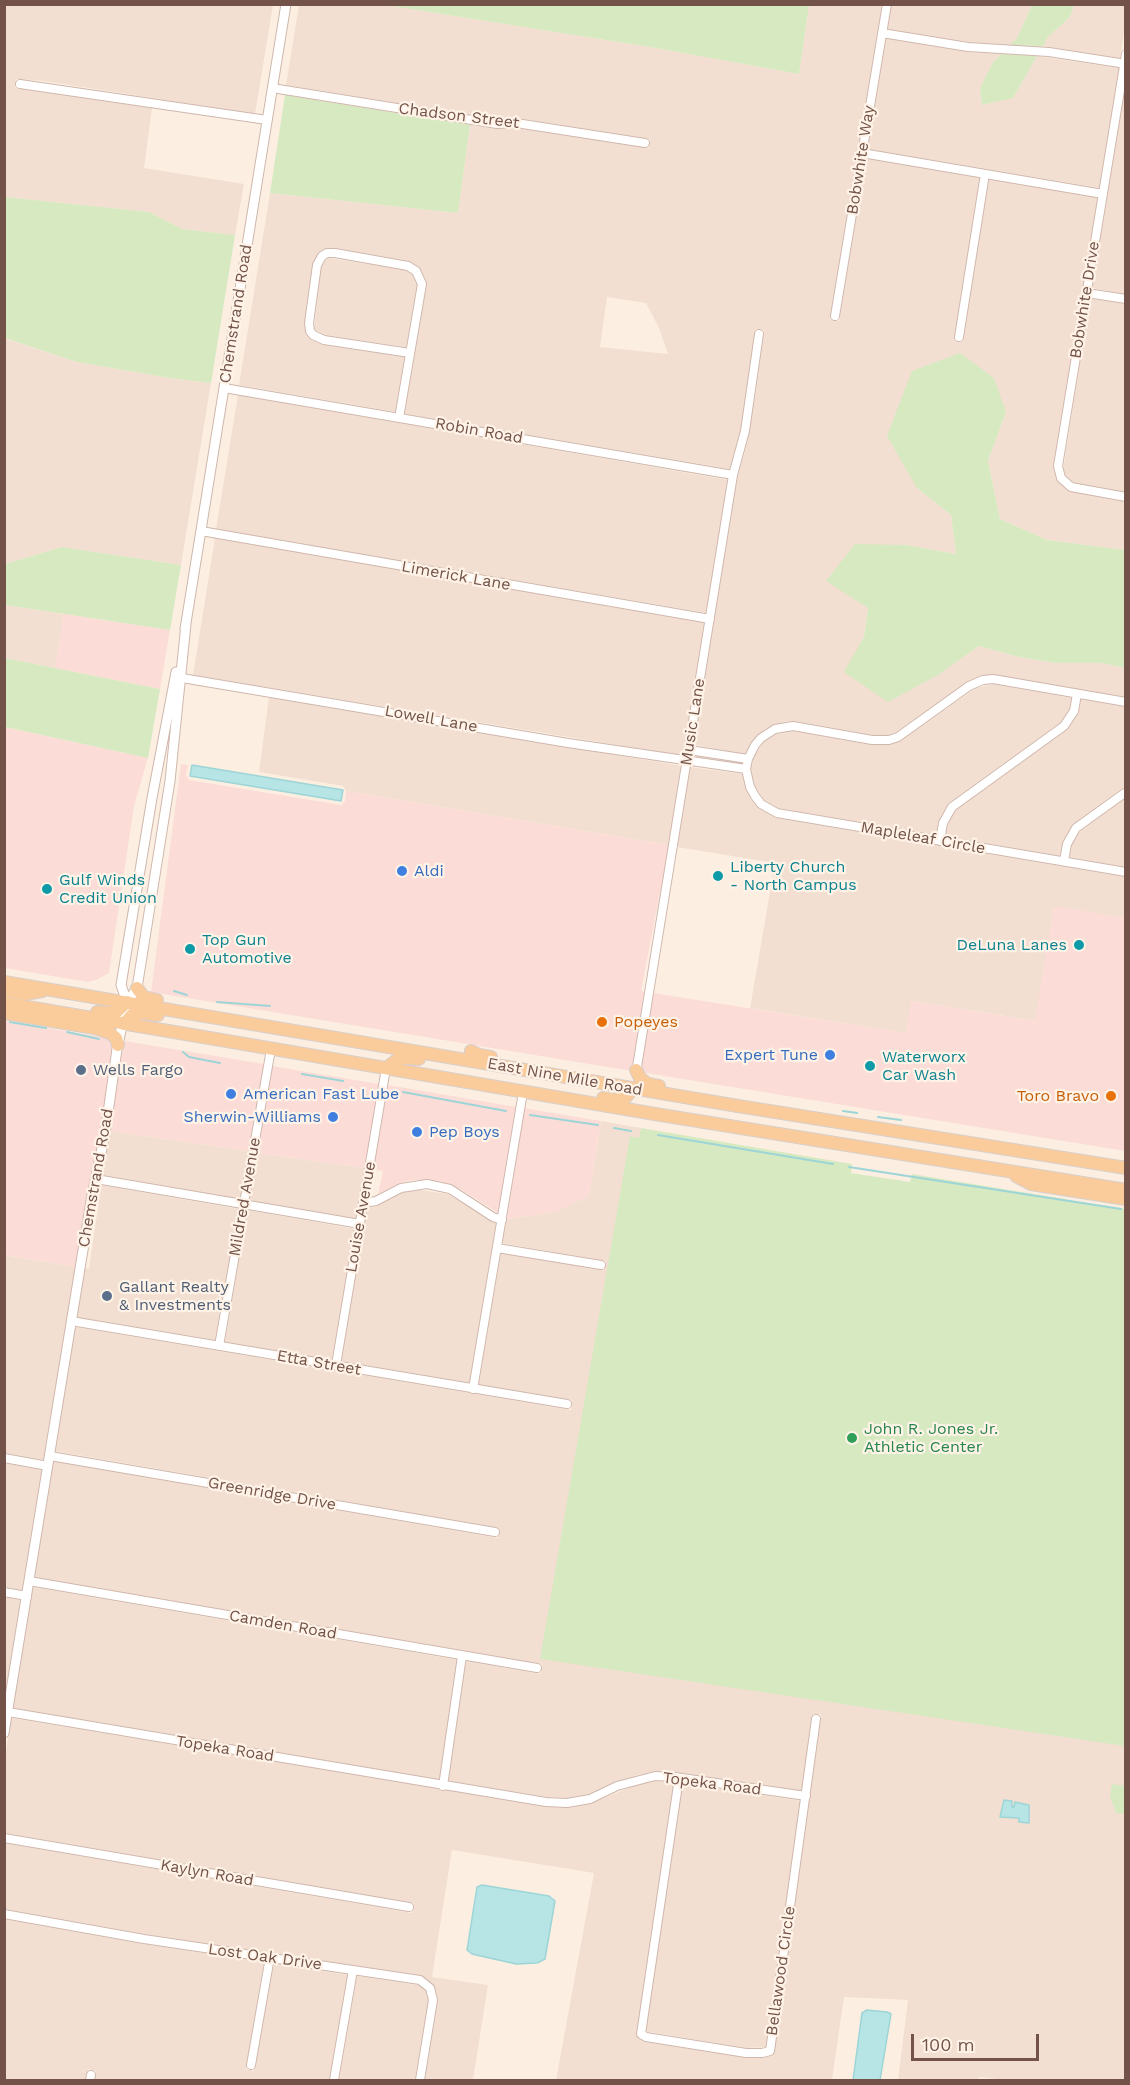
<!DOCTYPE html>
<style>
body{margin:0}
#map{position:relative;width:1130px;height:2085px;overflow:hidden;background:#fcefe2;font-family:"Work Sans",sans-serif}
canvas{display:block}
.frame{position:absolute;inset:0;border:6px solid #735349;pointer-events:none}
.scale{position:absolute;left:911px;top:2034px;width:128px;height:27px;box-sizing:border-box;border:3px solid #735349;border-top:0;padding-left:8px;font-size:18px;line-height:21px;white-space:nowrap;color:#735349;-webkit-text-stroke:4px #fff3e8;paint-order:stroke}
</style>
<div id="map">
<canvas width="1130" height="2085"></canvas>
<div class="frame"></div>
<div class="scale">100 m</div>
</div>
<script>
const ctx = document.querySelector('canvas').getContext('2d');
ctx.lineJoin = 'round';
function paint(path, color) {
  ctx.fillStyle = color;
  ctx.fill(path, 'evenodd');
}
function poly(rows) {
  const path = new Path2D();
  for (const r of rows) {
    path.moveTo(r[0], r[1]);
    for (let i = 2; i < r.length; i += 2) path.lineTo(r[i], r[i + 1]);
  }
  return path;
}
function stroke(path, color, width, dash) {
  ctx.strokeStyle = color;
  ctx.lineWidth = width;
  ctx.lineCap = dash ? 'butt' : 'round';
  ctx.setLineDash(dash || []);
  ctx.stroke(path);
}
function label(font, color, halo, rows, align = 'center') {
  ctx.font = font + ' "Work Sans",sans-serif';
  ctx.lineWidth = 4.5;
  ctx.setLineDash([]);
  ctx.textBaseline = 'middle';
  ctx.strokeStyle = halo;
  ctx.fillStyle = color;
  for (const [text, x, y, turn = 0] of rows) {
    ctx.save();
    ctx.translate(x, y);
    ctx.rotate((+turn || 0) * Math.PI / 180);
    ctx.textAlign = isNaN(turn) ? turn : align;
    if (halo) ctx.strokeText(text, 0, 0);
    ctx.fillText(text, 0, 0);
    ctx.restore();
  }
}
const residential = poly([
 [4,5,273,5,255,114,44,81,16,79,15,88,152,108,144,168,244,184,235,235,182,229,149,212,5,197],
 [299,5,385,5,650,47,799,74,809,5,882,5,830,320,839,321,866,158,980,178,954,340,962,342,988,179,1098,198,1054,466,1058,481,1068,491,1125,502,1125,550,1047,540,1000,519,988,461,1006,412,917,488,951,515,956,554,906,545,868,608,864,637,845,672,938,675,979,646,1019,657,1056,663,1102,663,1125,668,1125,697,994,675,983,675,968,682,896,732,888,735,873,735,794,721,783,722,766,728,751,743,745,754,694,745,737,476,744,456,756,393,764,330,756,329,748,391,740,431,730,469,404,414,426,282,418,267,408,261,336,248,327,248,320,252,314,263,305,322,306,332,312,340,323,345,405,357,396,412,239,385,270,193,458,213,470,125,496,129,516,128,649,148,650,139,517,118,497,119,286,85],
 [607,297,646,303,659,328,668,354,600,347],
 [891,5,1032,5,1017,38,1010,45,969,42,887,29],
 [1074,5,1125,5,1125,26,1120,58,1043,46,1048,37,1070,17],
 [885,38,967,52,1001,54,993,62,980,88,982,105,1013,98,1037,56,1119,68,1100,188,867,149],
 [1125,81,1125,294,1092,288],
 [328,258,406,270,413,275,418,285,406,347,325,335,314,329,321,267],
 [1090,298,1125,304,1125,492,1077,484,1067,479,1063,470],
 [4,338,77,362,170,378,211,383,181,565,62,547,5,564],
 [238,395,728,480,707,613,216,529],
 [215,538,705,623,684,756,193,675],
 [4,605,64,614,55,668,5,658],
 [993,684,1072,698,1070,709,1061,722,949,803,939,821,936,835,778,808,764,800,754,785,751,769,754,756,764,742,777,734,793,731,871,745,890,745,900,741,976,688],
 [269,697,682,766,669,845,346,791,343,786,259,772],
 [1080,699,1125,707,1125,786,1073,825,1063,843,1060,856,945,836,950,817,959,807,1067,729,1077,713],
 [690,767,742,774,746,789,751,800,759,808,776,818,1125,877,1125,918,1054,907,1036,1021,912,1001,906,1033,750,1008,775,863,677,847],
 [1125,797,1125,867,1069,857,1071,845,1079,832],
 [601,1121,641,1128,548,1654,1125,1742,1125,2080,1007,2080,979,2077,978,2080,898,2080,908,2000,844,1997,832,2080,556,2080,594,1873,452,1850,432,1977,488,1985,473,2080,424,2080,438,1999,433,1984,421,1976,145,1934,5,1909,4,1843,412,1913,414,1903,5,1833,5,1758,11,1718,545,1806,567,1808,591,1803,639,1784,655,1781,674,1782,637,2033,639,2038,645,2042,745,2057,762,2058,770,2055,774,2051,821,1714,813,1714,802,1791,675,1772,656,1771,637,1775,589,1794,567,1798,547,1797,448,1781,466,1661,540,1674,542,1664,34,1577,53,1461,498,1538,499,1528,55,1451,75,1327,571,1410,572,1400,478,1385,501,1253,604,1270,606,1261,502,1243,507,1219,555,1212,589,1196],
 [109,1131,249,1151,240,1199,103,1175],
 [257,1153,365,1168,356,1219,249,1201],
 [101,1185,239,1209,216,1340,76,1317,84,1268,89,1269],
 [414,1189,447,1194,497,1223,470,1383,341,1361,367,1208,377,1206,396,1195],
 [247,1210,355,1229,332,1360,225,1342],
 [4,1255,76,1267,45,1460,5,1453],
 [4,1463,43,1470,24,1591,5,1587],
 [33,1587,458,1660,440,1780,13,1708],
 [5,1597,22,1601,5,1705],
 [682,1783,801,1801,766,2047,746,2048,645,2031],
 [4,1919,143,1944,264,1962,246,2069,254,2071,273,1963,348,1975,330,2080,94,2080,96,2071,88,2069,86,2080,5,2080],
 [357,1976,418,1985,426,1991,429,2000,415,2080,339,2080]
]);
const commercial = poly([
 [64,614,170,630,160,689,55,668],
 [4,727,148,758,134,806,109,973,98,979,88,982,5,968],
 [181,764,188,765,186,775,189,780,341,805,345,801,346,791,669,845,641,991,645,992,632,1071,151,992],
 [1054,906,1125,918,1125,1151,640,1072,653,993,906,1033,911,1001,1035,1021],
 [4,1021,115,1039,100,1134,76,1267,5,1255],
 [124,1041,264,1064,249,1151,109,1131],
 [272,1066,379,1084,365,1168,257,1153],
 [388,1085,516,1107,498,1213,462,1190,439,1181,413,1180,399,1183,378,1194,383,1171,373,1169],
 [524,1108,601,1121,589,1196,555,1212,507,1219]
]);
const green = poly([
 [385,5,809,4,809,5,799,74,650,47],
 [1032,5,1074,5,1070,17,1048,37,1043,46,1010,45,1017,38],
 [1001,54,1037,56,1013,98,982,105,980,88,993,62],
 [285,95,470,125,458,213,270,193],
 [5,197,149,212,182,229,235,235,211,383,170,378,77,362,5,338],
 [960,353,994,378,1006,412,988,461,1000,519,1047,540,1125,550,1125,668,1102,663,1056,663,1019,657,979,646,938,675,888,702,844,672,864,637,868,608,826,581,855,544,906,545,956,554,951,515,917,488,887,436,912,371],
 [62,547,181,565,170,630,5,605,5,564],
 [5,658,160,689,148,758,5,727],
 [641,1128,852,1164,851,1173,910,1182,912,1174,1125,1209,1125,1746,540,1659,630,1136,639,1138],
 [1112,1784,1125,1786,1125,1812,1124,1814,1116,1813,1110,1796]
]);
const water = poly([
 [192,765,343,790,341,801,190,776,192,765],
 [1004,1800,1012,1801,1012,1807,1014,1807,1015,1802,1029,1805,1029,1823,1019,1822,1019,1818,1000,1817,1004,1800],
 [482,1885,549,1896,555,1901,545,1959,537,1963,516,1964,472,1954,467,1950,477,1887,482,1885],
 [867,2010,887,2012,891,2014,880,2080,853,2080,862,2013,867,2010]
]);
const stream = poly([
 [174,991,187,995],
 [217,1002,270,1006],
 [10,1022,46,1028],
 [67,1032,99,1039],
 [183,1052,189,1057,220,1063],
 [302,1074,343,1081],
 [403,1092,506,1111],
 [843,1111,857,1113],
 [530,1115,598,1125],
 [878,1117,901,1120],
 [614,1128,631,1131],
 [658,1135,833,1164],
 [849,1167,1121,1209]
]);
const minor = poly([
 [882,33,968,47,1049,52,1126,64],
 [1126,54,1058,466,1061,478,1071,487,1126,497],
 [20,84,267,120],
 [272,88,497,124,516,123,645,143],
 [862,153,1103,194],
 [1087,293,1126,299],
 [835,316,887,4],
 [959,337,985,174],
 [224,388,733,475],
 [399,418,422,284,416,271,408,266,335,253,327,253,322,256,317,265,309,323,310,331,313,335,324,340,410,353],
 [201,531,710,619],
 [176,677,568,743,746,769],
 [1126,702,993,679,983,680,969,686,898,737,889,740,872,740,793,726,775,729,761,738,755,745,748,759,746,769,750,787,755,796,761,804,777,813,1126,872],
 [689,750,748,759],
 [940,841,943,823,952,807,1064,726,1074,711,1077,694],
 [1064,861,1067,844,1076,828,1126,792],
 [636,1073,733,475,745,431,759,334],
 [96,1179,360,1224],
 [363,1203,376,1201,401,1188,427,1184,450,1189,493,1217,502,1220],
 [497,1248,601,1265],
 [71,1321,567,1404],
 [219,1346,271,1049],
 [336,1365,386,1068],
 [473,1389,523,1092],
 [50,1456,495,1532],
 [4,1458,48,1466],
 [29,1581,537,1668],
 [4,1592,27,1596],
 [8,1712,546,1802,567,1803,590,1799,617,1786,655,1776,675,1777,806,1796],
 [679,1778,641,2034,646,2037,746,2053,762,2053,770,2051,816,1719],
 [443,1786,462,1656],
 [4,1838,409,1907],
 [4,1914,144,1939,420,1980,430,1988,433,2000,420,2080],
 [251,2065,270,1957],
 [90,2080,91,2075],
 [334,2080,353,1970]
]);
const tertiary = poly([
 [185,629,286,4],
 [127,1002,121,985,152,798,176,672],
 [4,1733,92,1195,105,1134,117,1049,127,1002,137,988,170,781,186,624]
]);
const primary = poly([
 [4,982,738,1106,1126,1168],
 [137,988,144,997,157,1000],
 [4,990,25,994,42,991],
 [4,1003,661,1115,1126,1190],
 [97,1012,115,1013,127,1002],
 [4,1013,95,1028,110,1033,116,1038,118,1045],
 [124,1024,132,1015,142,1013,158,1015],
 [471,1051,479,1055,491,1057],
 [386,1068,398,1059,405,1058,419,1059],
 [636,1070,640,1078,648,1084,659,1086],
 [603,1098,613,1100,625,1098,633,1089],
 [1016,1176,1031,1184,1126,1199]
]);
const markers = [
 [402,871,6,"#3f7fe0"],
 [718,876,6,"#0f9aa8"],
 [47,889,6,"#0f9aa8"],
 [1079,945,6,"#0f9aa8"],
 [190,949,6,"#0f9aa8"],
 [602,1022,6,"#e8710a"],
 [830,1055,6,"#3f7fe0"],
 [870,1066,6,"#0f9aa8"],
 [81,1070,6,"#5c6f8a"],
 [231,1094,6,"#3f7fe0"],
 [1111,1096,6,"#e8710a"],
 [333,1117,6,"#3f7fe0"],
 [417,1132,6,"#3f7fe0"],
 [107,1296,6,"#5c6f8a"],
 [852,1438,6,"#2e9e5b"]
];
const streetNames = [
 ["Chadson Street",459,116,7],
 ["Bobwhite Way",861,160,-81],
 ["Bobwhite Drive",1085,300,-81],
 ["Chemstrand Road",236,314,-81],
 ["Robin Road",479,431,10],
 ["Limerick Lane",456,576,10],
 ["Lowell Lane",431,719,10],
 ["Music Lane",693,722,-81],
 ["Mapleleaf Circle",923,838,10],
 ["East Nine Mile Road",565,1077,10],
 ["Chemstrand Road",96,1178,-80],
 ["Mildred Avenue",245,1197,-80],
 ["Louise Avenue",361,1217,-80],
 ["Etta Street",319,1363,10],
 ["Greenridge Drive",272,1494,10],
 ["Camden Road",283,1625,10],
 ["Topeka Road",225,1749,9],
 ["Topeka Road",712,1784,7],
 ["Kaylyn Road",207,1873,10],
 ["Lost Oak Drive",265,1957,8],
 ["Bellawood Circle",781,1971,-82]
];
const cultureNames = [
 ["Liberty Church",730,867],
 ["- North Campus",730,885],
 ["Gulf Winds",59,880],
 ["Credit Union",59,898],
 ["Top Gun",202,940],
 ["Automotive",202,958],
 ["DeLuna Lanes",1067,945,"right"],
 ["Waterworx",882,1057],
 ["Car Wash",882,1075]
];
const shopNames = [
 ["Aldi",414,871],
 ["Expert Tune",818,1055,"right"],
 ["American Fast Lube",243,1094],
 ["Sherwin-Williams",321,1117,"right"],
 ["Pep Boys",429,1132]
];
const foodNames = [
 ["Popeyes",614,1022],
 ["Toro Bravo",1099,1096,"right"]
];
const serviceNames = [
 ["Wells Fargo",93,1070],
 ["Gallant Realty",119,1287],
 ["& Investments",119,1305]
];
const leisureNames = [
 ["John R. Jones Jr.",864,1429],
 ["Athletic Center",864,1447]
];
paint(residential, '#f3dfd1');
paint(commercial, '#fcdcd6');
paint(green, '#d6e9c1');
paint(water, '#b7e4e5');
stroke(water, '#9dd5d7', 1.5);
stroke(stream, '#9dd5d7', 2);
stroke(minor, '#cfb7ac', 10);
stroke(tertiary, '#cfb7ac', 11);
stroke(primary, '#d8cfcc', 14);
stroke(minor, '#fff', 8);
stroke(tertiary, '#fff', 9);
stroke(primary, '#facb9b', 12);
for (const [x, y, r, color] of markers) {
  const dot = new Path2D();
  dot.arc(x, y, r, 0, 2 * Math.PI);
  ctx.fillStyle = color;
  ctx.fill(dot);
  stroke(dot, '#fff3e8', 2);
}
label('16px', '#735349', '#fff3e8', streetNames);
label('16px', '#0d838f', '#fff3e8', cultureNames, 'left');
label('16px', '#366cbe', '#fff3e8', shopNames, 'left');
label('16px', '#c56008', '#fff3e8', foodNames, 'left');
label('16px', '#4e5e75', '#fff3e8', serviceNames, 'left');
label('16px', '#27864d', '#fff3e8', leisureNames, 'left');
</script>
